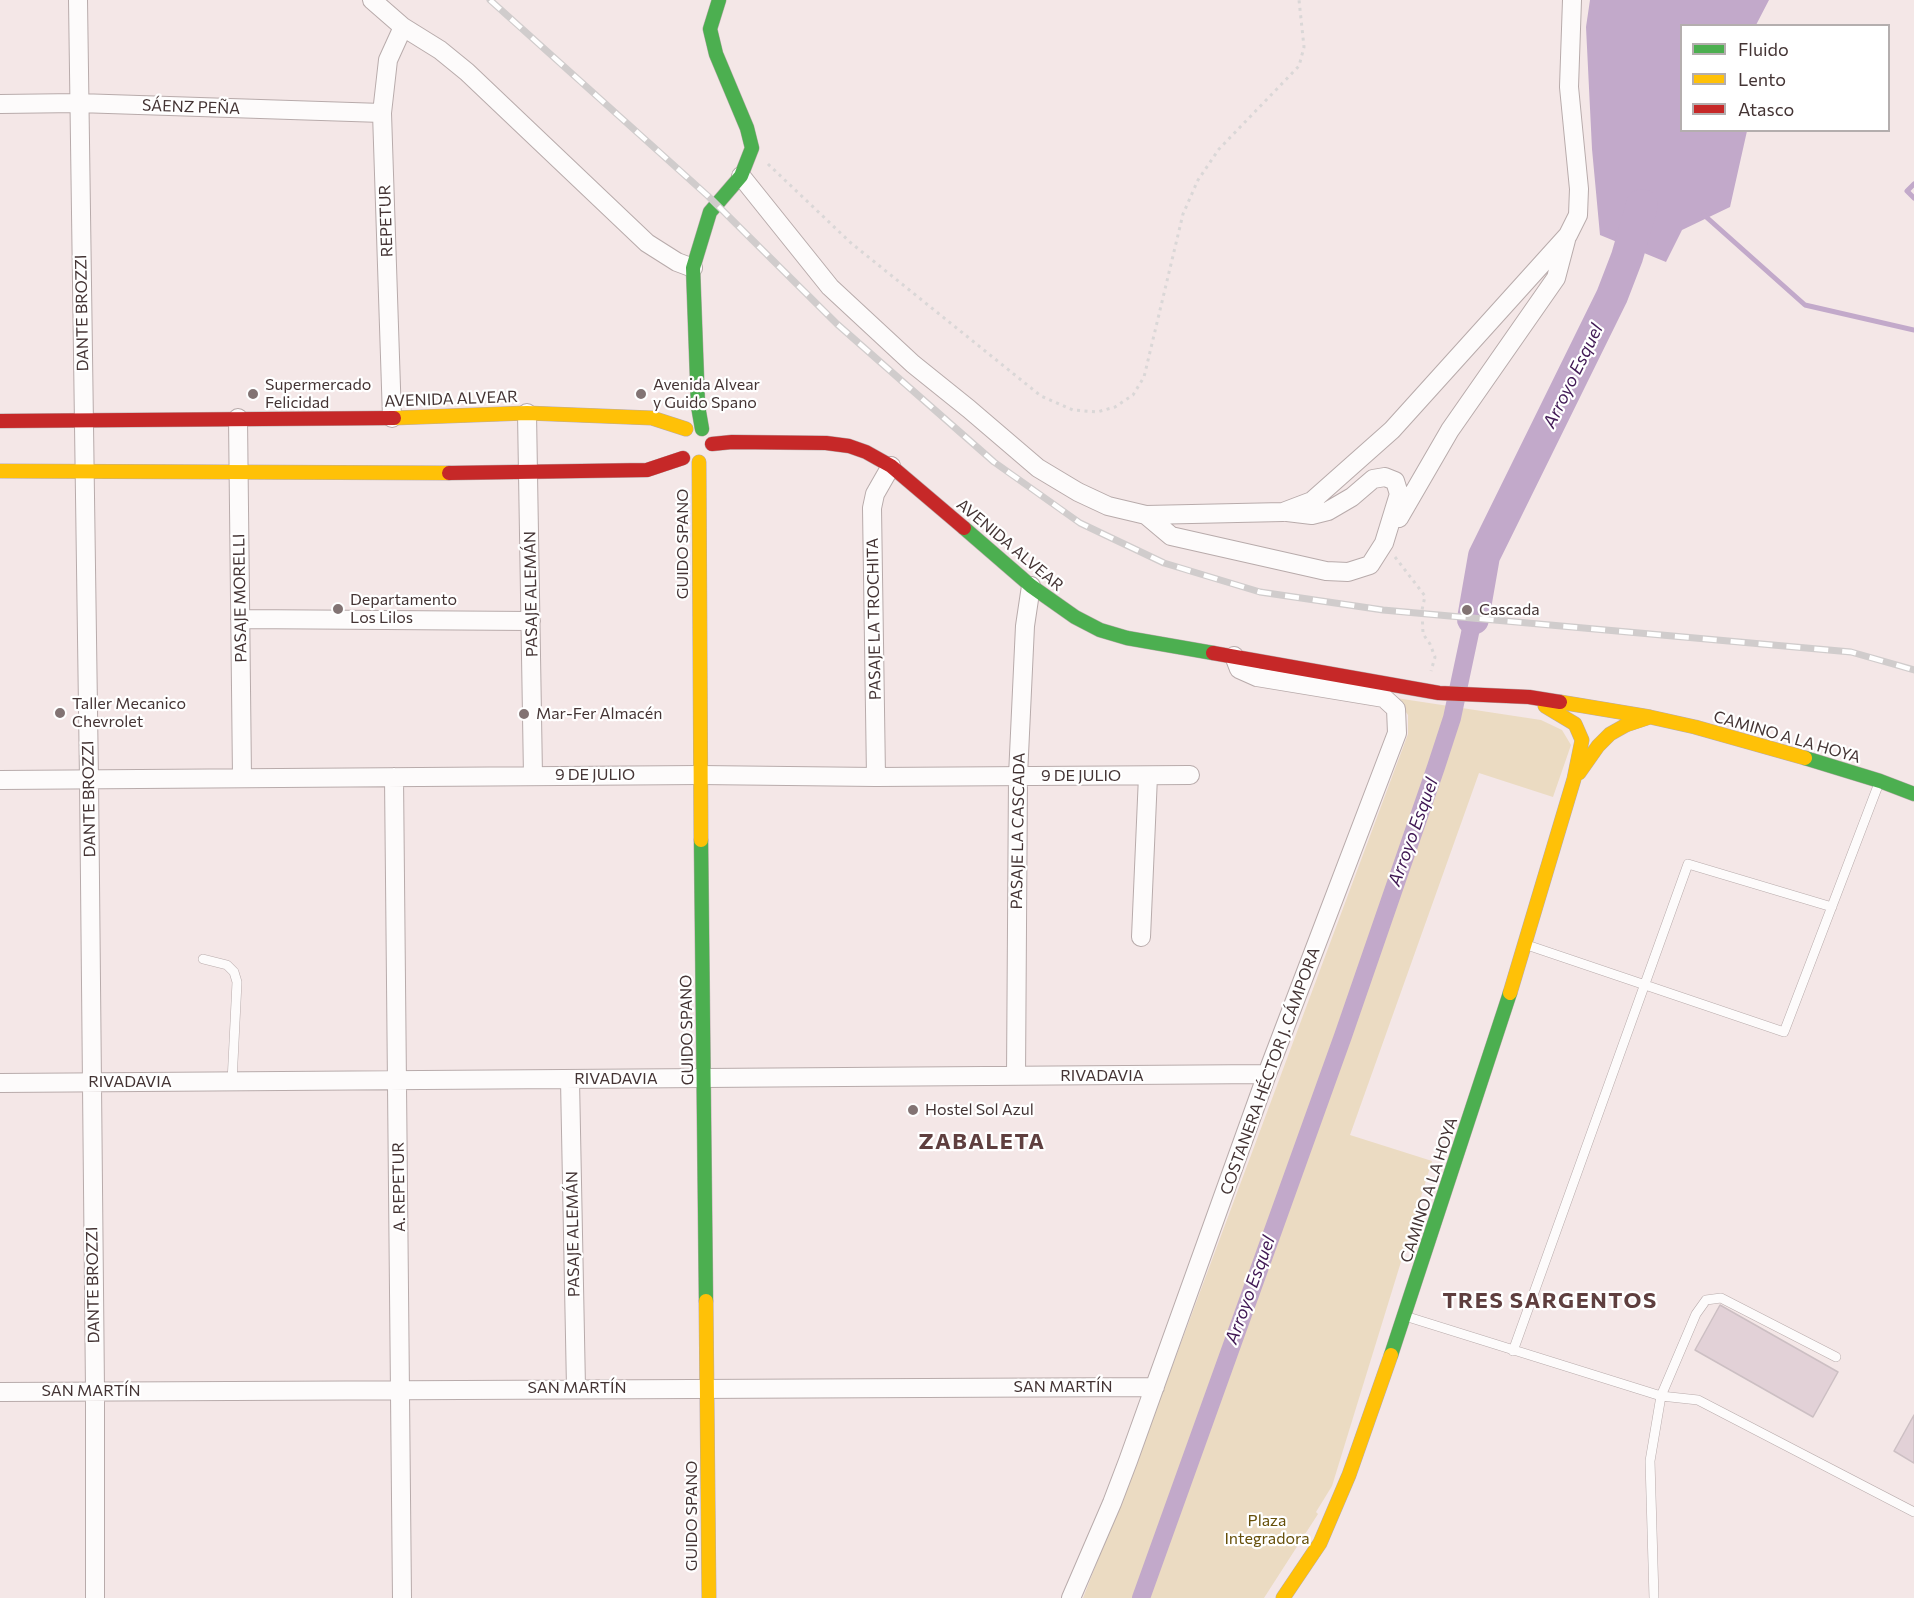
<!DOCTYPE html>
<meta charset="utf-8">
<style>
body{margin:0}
#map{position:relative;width:1914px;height:1598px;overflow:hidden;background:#f4e7e7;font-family:Commissioner,sans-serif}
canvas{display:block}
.legend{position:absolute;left:1680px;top:24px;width:210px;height:108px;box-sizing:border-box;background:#fff;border:2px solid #b4aeae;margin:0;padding:8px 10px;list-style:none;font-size:18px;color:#443434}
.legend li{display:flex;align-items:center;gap:12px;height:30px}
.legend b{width:30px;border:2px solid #b4aeae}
</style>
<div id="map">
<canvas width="1914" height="1598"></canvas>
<ul class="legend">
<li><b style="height:8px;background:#4caf50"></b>Fluido</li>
<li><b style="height:8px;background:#ffc107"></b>Lento</li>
<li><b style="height:8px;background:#c62828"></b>Atasco</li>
</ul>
</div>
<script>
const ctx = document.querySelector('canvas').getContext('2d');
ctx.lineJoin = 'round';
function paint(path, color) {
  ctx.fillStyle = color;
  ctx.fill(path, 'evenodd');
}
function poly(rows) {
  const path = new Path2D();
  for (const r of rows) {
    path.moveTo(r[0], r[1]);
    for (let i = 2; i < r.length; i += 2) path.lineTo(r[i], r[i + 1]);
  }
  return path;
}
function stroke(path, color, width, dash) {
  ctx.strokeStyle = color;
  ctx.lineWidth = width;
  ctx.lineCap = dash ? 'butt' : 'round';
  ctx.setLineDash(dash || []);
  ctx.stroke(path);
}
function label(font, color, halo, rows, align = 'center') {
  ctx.font = font + ' Commissioner,sans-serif';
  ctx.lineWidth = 4.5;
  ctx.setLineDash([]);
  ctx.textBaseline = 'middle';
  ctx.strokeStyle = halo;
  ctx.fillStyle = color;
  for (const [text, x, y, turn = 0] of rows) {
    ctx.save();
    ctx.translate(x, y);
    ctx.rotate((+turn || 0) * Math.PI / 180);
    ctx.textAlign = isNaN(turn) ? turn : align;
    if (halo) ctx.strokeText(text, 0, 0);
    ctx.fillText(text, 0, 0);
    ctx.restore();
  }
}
const green = poly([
 [1396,698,1541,720,1562,730,1571,745,1553,797,1479,773,1350,1135,1432,1161,1332,1486,1316,1512,1318,1514,1264,1598,1083,1598,1153,1418,1408,734,1408,715]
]);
const water = poly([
 [1590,0,1769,0,1756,25,1682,26,1682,130,1747,131,1730,207,1682,230,1666,262,1600,235,1592,149,1586,27]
]);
const stream = poly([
 [1914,184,1907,191,1914,198],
 [1704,215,1805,305,1914,330]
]);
const canal = poly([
 [1141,1598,1343,1036,1436,767,1452,718,1473,619]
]);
const river = poly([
 [1473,619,1484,556,1612,296,1627,257,1642,205]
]);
const building = poly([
 [1720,1305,1838,1372,1813,1417,1695,1350,1720,1305],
 [1914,1415,1914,1463,1894,1451,1914,1415]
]);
const path = poly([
 [768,164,851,243,1041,396,1073,410,1097,412,1115,407,1133,395,1144,377,1183,214,1198,180,1219,149,1299,66,1304,47,1299,0],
 [1395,557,1425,596,1422,610,1423,634,1430,644,1435,657,1431,671]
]);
const lane = poly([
 [1527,945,1784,1032,1879,783],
 [203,959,227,965,234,972,237,982,232,1082],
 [1408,1317,1661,1396,1698,1400,1914,1512],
 [1513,1351,1688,864,1832,907],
 [1654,1598,1650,1461,1661,1396,1696,1314,1706,1300,1721,1298,1836,1357]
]);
const street = poly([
 [78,0,89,779,95,1391,95,1598],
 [372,0,403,27,440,50,467,72,647,243,677,262,693,268],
 [0,104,78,103,382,113],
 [741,176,830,287,913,364,969,409,1038,468,1078,492,1108,506,1146,515,1283,512,1312,501,1392,430,1568,235,1578,215,1579,189,1569,87,1572,0],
 [527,413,533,776],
 [238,418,242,778],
 [392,418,382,113,388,60,403,27],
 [1146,515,1171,536,1326,571,1348,572,1370,565,1384,543,1399,494,1395,481,1385,477,1373,479,1352,497,1328,511,1312,515,1287,512],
 [1399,518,1450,430,1556,278,1566,240],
 [240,619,531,621],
 [394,777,402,1598],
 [876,777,872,508,875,494,891,466],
 [0,780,700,775,876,777,1190,775],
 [1141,937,1148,776],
 [1016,1076,1018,776,1025,626,1031,586],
 [570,1080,576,1388],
 [0,1083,1267,1074],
 [0,1392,1155,1387],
 [1071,1598,1112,1503,1128,1461,1267,1074,1397,733,1396,709,1384,698,1257,677,1239,669,1234,656]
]);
const fast = poly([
 [702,429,698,406,693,268,710,212,741,176,752,148,747,128,716,54,710,29,719,0],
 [964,528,1031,586,1075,617,1100,630,1127,638,1213,653],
 [1805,758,1880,781,1914,794],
 [701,840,706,1301],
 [1391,1355,1510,993]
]);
const slow = poly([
 [394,418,527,413,652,418,686,429],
 [699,462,701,840],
 [0,471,449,473],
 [1560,702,1650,717,1695,727,1805,758],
 [1579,773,1598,746,1610,734,1626,725,1650,717],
 [1510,993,1574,779,1582,740,1575,724,1545,706],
 [706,1301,709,1598],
 [1283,1598,1320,1543,1349,1475,1391,1355]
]);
const jam = poly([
 [0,421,394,418],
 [712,444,732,442,826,443,849,446,866,452,891,466,964,528],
 [449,473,647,470,683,458],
 [1213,653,1439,693,1529,697,1560,702]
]);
const rail = poly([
 [490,0,708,196,837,324,994,462,1080,523,1164,563,1260,592,1383,610,1851,652,1914,670]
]);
const markers = [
 [253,394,6,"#827373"],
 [641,394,6,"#827373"],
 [338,609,6,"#827373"],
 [1467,610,6,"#827373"],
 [60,713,6,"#827373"],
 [524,714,6,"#827373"],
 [913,1110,6,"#827373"]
];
const streetNames = [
 ["SÁENZ PEÑA",191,107,2],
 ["REPETUR",386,221,-92],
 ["DANTE BROZZI",82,313,-91],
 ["AVENIDA ALVEAR",451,399,-2],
 ["GUIDO SPANO",683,544,-90],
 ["AVENIDA ALVEAR",1010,545,40],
 ["PASAJE ALEMÁN",531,594,-91],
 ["PASAJE MORELLI",240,598,-91],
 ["PASAJE LA TROCHITA",874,619,-91],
 ["CAMINO A LA HOYA",1787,737,16],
 ["9 DE JULIO",595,775],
 ["9 DE JULIO",1081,776],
 ["DANTE BROZZI",89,799,-91],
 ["PASAJE LA CASCADA",1018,831,-89],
 ["GUIDO SPANO",687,1030,-91],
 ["COSTANERA HÉCTOR J. CÁMPORA",1270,1071,-70],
 ["RIVADAVIA",1102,1076],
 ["RIVADAVIA",616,1079],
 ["RIVADAVIA",130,1082],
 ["A. REPETUR",399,1187,-91],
 ["CAMINO A LA HOYA",1429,1190,-72],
 ["PASAJE ALEMÁN",573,1234,-91],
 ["DANTE BROZZI",93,1285,-91],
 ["SAN MARTÍN",1063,1387],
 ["SAN MARTÍN",577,1388],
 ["SAN MARTÍN",91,1391],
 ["GUIDO SPANO",692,1516,-90]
];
const poiNames = [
 ["Supermercado",265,385],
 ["Felicidad",265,403],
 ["Avenida Alvear",653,385],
 ["y Guido Spano",653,403],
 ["Departamento",350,600],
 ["Los Lilos",350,618],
 ["Cascada",1479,610],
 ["Taller Mecanico",72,704],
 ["Chevrolet",72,722],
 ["Mar-Fer Almacén",536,714],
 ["Hostel Sol Azul",925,1110]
];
const parkNames = [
 ["Plaza",1267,1521],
 ["Integradora",1267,1539]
];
const waterNames = [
 ["Arroyo Esquel",1573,376,-64],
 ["Arroyo Esquel",1413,832,-70],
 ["Arroyo Esquel",1250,1290,-70]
];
const districtNames = [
 ["ZABALETA",982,1142],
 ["TRES SARGENTOS",1550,1301]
];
paint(green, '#ebdbc2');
paint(water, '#c2a9ca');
stroke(stream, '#c2a9ca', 5);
stroke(canal, '#c2a9ca', 18);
stroke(river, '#c2a9ca', 32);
paint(building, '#e2d1d7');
stroke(building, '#ccbfc3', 1.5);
stroke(lane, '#b8abab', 10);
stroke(street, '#b8abab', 20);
stroke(fast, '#b8abab', 15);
stroke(slow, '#b8abab', 15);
stroke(jam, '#b8abab', 15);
stroke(path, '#dad7d7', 3, [3, 4.5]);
stroke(lane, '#fdfbfb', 9);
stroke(street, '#fdfbfb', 18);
stroke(fast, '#4caf50', 14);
stroke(slow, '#ffc107', 14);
stroke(jam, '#c62828', 14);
stroke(rail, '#d0cccc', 7);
stroke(rail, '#fff', 4.5, [14]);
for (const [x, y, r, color] of markers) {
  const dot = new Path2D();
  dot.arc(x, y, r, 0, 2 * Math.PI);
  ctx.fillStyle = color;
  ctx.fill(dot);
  stroke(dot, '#fff', 2);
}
label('16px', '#443434', '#fff', streetNames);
label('16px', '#443434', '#fff', poiNames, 'left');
label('16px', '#664f09', '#fff', parkNames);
label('italic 18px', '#401854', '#fff', waterNames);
ctx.letterSpacing = '1.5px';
label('bold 22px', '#5f3f3f', '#fff', districtNames);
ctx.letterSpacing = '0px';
</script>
